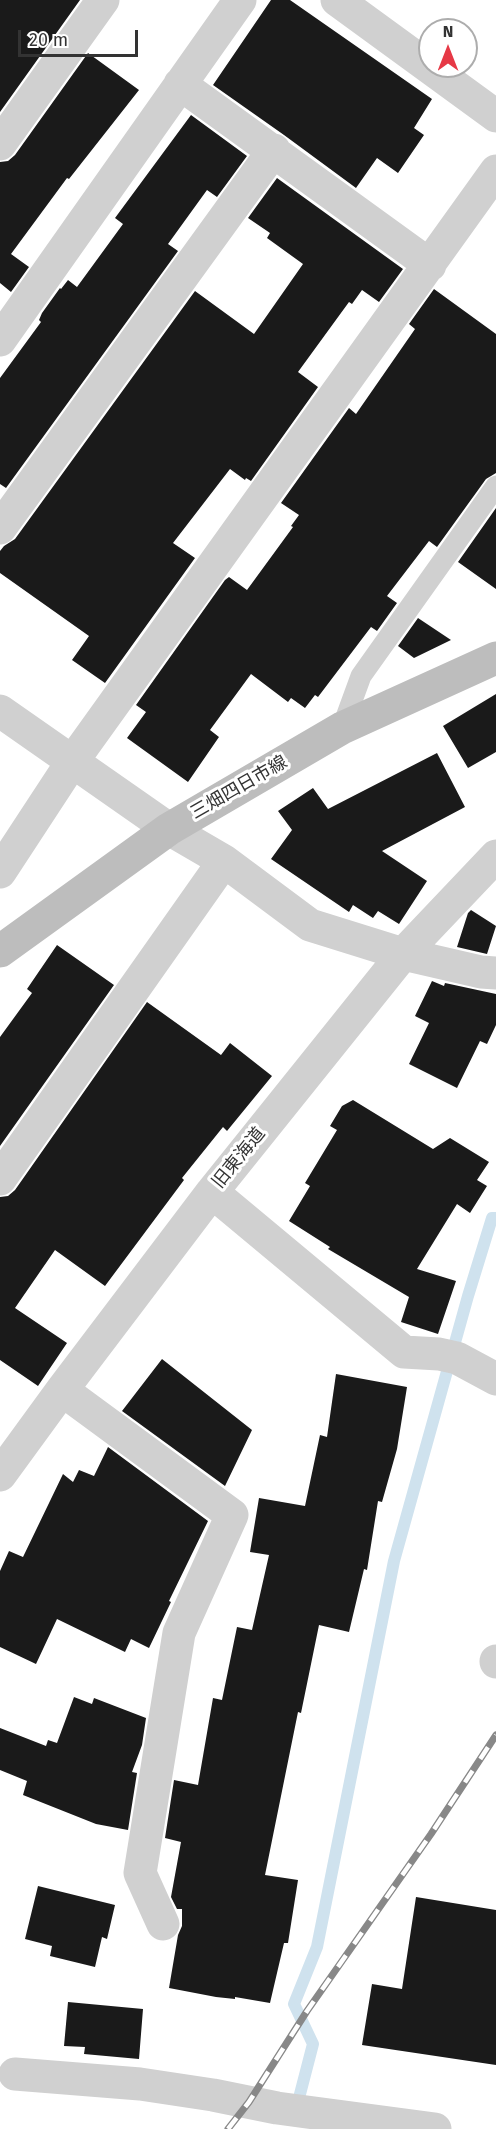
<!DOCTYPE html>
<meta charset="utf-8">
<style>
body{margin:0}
#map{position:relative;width:496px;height:2129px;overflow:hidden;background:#fff;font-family:"Fira Sans",sans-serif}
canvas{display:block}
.north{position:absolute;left:418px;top:18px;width:60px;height:60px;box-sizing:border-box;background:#fff;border:2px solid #adadad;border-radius:50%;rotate:0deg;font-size:16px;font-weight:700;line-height:24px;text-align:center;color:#333}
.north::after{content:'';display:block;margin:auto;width:21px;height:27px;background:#e63946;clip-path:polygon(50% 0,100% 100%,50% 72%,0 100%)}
.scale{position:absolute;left:18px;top:30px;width:120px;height:27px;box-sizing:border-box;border:3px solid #333;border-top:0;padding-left:8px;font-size:18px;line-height:21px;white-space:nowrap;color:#333;-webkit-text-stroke:4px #fff;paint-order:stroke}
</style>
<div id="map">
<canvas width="496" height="2129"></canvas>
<div class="north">N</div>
<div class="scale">20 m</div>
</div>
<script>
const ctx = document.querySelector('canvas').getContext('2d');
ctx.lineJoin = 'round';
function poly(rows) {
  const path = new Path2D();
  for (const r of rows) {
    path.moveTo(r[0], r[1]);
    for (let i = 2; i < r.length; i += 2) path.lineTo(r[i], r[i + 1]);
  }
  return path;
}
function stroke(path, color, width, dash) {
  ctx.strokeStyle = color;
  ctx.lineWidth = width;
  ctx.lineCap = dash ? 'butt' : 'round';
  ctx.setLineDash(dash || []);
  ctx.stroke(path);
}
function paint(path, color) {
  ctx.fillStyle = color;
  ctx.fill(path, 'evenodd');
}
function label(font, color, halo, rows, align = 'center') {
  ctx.font = font + ' "Fira Sans","Noto Sans JP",sans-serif';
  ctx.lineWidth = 6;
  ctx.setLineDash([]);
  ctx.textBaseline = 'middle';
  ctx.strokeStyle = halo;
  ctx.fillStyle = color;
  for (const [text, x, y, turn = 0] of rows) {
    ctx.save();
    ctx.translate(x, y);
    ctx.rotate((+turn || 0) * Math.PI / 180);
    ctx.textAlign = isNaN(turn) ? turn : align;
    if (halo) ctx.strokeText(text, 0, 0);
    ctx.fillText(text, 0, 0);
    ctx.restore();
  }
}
const stream = poly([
 [299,2098,313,2044,294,2004,317,1947,394,1561,468,1296,492,1218,496,1218]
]);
const building = poly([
 [0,0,80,0,0,112],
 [271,0,290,0,432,99,414,128,424,135,398,173,377,158,356,188,284,135,213,85],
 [88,53,139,90,69,179,67,178,11,254,29,267,11,292,0,283,0,162,8,161,15,155],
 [191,115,247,156,217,197,207,190,168,244,178,251,6,488,0,484,0,378,41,322,39,320,42,313,60,288,61,289,68,280,77,287,123,224,115,218],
 [277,178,403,269,379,302,362,290,352,304,349,302,298,372,318,387,251,481,246,478,245,480,230,469,173,543,195,558,105,683,72,660,89,636,0,573,0,551,4,546,15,539,195,291,254,334,303,264,267,238,270,233,248,218],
 [434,289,496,334,496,473,486,479,437,547,429,541,387,596,397,603,377,631,371,627,318,697,315,695,305,708,291,698,288,702,251,674,210,730,219,737,188,782,127,738,146,712,136,705,225,580,229,577,247,590,293,527,291,526,299,515,281,503,349,408,356,414,415,329,409,324],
 [496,508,496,589,458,562],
 [418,618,451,640,414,658,398,646],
 [496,694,496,752,468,768,443,726],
 [437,753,465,807,382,851,427,881,399,924,378,911,373,918,353,905,349,912,271,859,292,830,278,811,313,788,328,809],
 [471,910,496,926,487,954,457,947,468,913],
 [57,945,114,985,0,1146,0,1037,32,993,27,989],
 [432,981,444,986,445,983,496,994,496,1025,487,1044,480,1041,457,1088,409,1064,429,1023,415,1016],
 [147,1002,221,1055,230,1043,272,1076,227,1131,223,1127,182,1178,184,1180,105,1286,55,1250,15,1308,67,1343,38,1386,0,1360,0,1197,8,1196,15,1190],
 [353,1100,433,1149,450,1138,489,1162,477,1180,487,1186,470,1213,457,1204,417,1269,456,1281,438,1334,401,1322,409,1297,328,1249,330,1247,289,1221,310,1186,305,1183,337,1130,330,1126,342,1106],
 [162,1359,252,1430,225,1486,122,1411],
 [336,1374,407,1387,397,1449,382,1502,378,1501,367,1570,364,1569,349,1632,319,1625,301,1713,298,1712,265,1875,298,1880,288,1943,284,1943,270,2003,235,1997,235,1999,216,1997,169,1988,178,1935,182,1926,182,1909,177,1909,171,1897,181,1842,165,1838,174,1780,198,1785,213,1698,222,1700,237,1627,252,1630,269,1555,250,1552,259,1498,305,1506,320,1435,327,1437],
 [108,1447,208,1521,169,1601,171,1602,149,1648,131,1639,125,1652,57,1619,36,1664,0,1647,0,1571,9,1551,23,1557,63,1474,73,1482,79,1470,94,1476],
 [74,1697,92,1704,94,1698,146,1718,142,1745,132,1772,137,1773,128,1830,96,1824,23,1795,27,1781,0,1770,0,1728,46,1746,48,1740,57,1743],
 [38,1886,115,1905,107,1939,102,1937,95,1967,50,1956,52,1946,25,1939],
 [416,1897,496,1910,496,2065,362,2045,372,1984,402,1989],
 [68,2002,143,2009,139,2059,84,2054,85,2047,64,2046]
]);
const service = poly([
 [342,728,361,676,496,486]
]);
const minor = poly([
 [337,0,496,116],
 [180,84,430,265],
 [0,144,103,0],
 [0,340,240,0],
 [0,528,274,150],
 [0,711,169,829,224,861,310,925,403,954,481,972,496,973],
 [0,872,72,762,496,171],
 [0,1179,224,861],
 [212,1192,404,1352,439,1354,457,1358,496,1379],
 [62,1390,232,1515,179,1633,140,1873,163,1924],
 [0,1475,62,1390,212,1192,403,954,496,856],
 [496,1662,496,1661],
 [15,2074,140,2084,213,2095,277,2108,435,2129]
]);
const secondary = poly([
 [0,951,169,829,342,728,496,658]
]);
const rail = poly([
 [228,2129,249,2102,307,2011,431,1834,496,1735]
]);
const streetNames = [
 ["三畑四日市線",239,788,-30],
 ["旧東海道",239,1158,-51]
];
stroke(stream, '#cfe2ee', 12);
paint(building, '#1a1a1a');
stroke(service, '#d0d0d0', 21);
stroke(minor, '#d0d0d0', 33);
stroke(secondary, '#bdbdbd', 33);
stroke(rail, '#888', 7);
stroke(rail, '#fff', 4.5, [14]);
label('18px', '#333', '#fff', streetNames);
</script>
